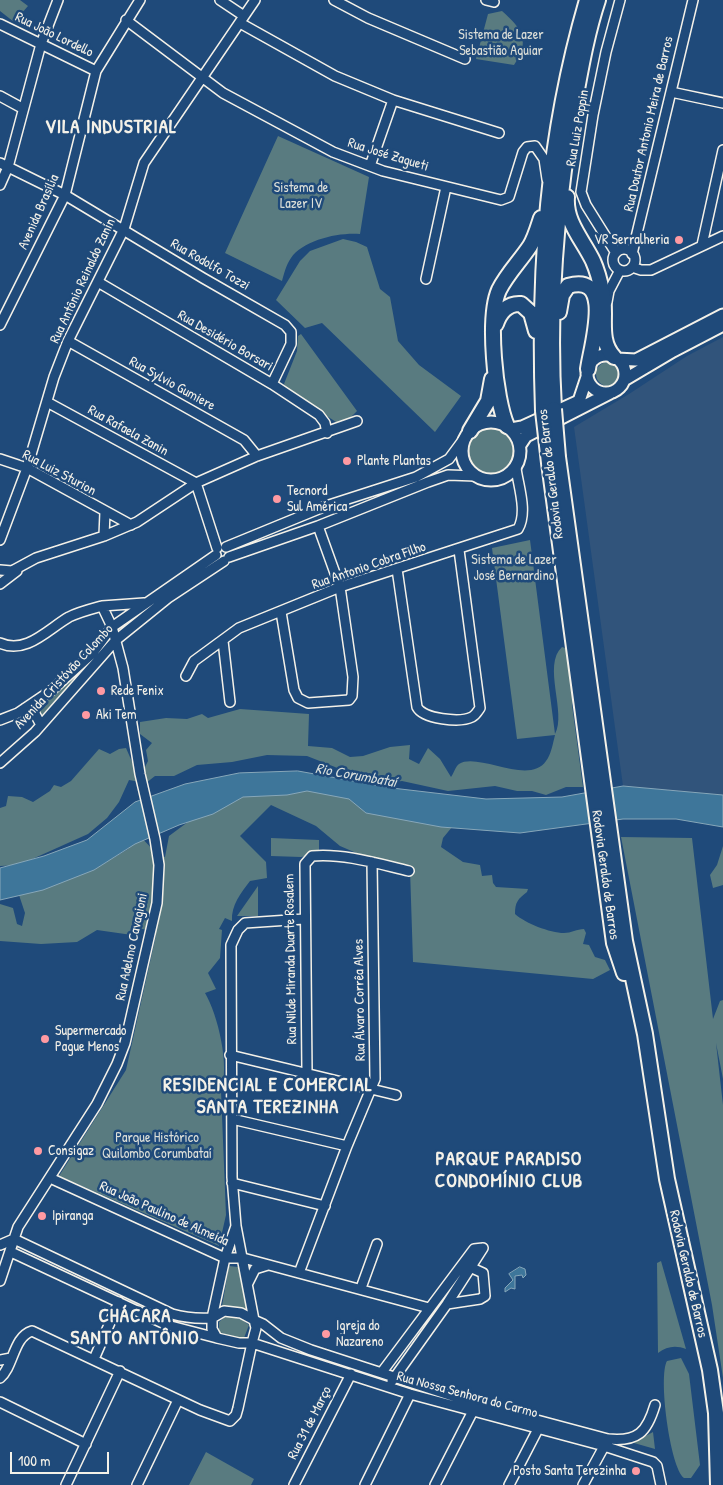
<!DOCTYPE html>
<meta charset="utf-8">
<style>
body{margin:0}
#map{position:relative;width:723px;height:1485px;overflow:hidden;background:#1f4a7a;font-family:"Patrick Hand",sans-serif}
canvas{display:block}
.scale{position:absolute;left:10px;top:1452px;width:99px;height:22px;box-sizing:border-box;border:2px solid #f4f1e8;border-top:0;padding-left:6px;font-size:15px;line-height:18px;white-space:nowrap;color:#f4f1e8;-webkit-text-stroke:4px #1f4a7a;paint-order:stroke}
</style>
<div id="map">
<canvas width="723" height="1485"></canvas>
<div class="scale">100 m</div>
</div>
<script>
const c = document.querySelector('canvas').getContext('2d');
c.lineJoin = 'round';
function paint(path, color) {
  c.fillStyle = color;
  c.fill(path, 'evenodd');
}
function trace(path, color, width, dash) {
  c.strokeStyle = color;
  c.lineWidth = width;
  c.lineCap = dash ? 'butt' : 'round';
  c.setLineDash(dash || []);
  c.stroke(path);
}
function write(font, color, halo, rows, align = 'center') {
  c.font = font + ' "Patrick Hand",sans-serif';
  c.lineWidth = 5;
  c.setLineDash([]);
  c.textBaseline = 'middle';
  c.strokeStyle = halo;
  c.fillStyle = color;
  for (const [text, x, y, turn = 0] of rows) {
    c.save();
    c.translate(x, y);
    c.rotate((+turn || 0) * Math.PI / 180);
    c.textAlign = isNaN(turn) ? turn : align;
    if (halo) c.strokeText(text, 0, 0);
    c.fillText(text, 0, 0);
    c.restore();
  }
}
const built = new Path2D(`
 M723,337V795L623,786L574,427L629,394L687,356Z`);
const green = new Path2D(`
 M0,0H20L28,6L14,22L0,11Z
 M502,11C522,29 531,40 514,65L476,59L488,14Z
 M278,136L369,177L360,234C339,232 303,240 291,258C286,265 284,274 282,281L225,253Z
 M343,239L356,242L367,247L380,289L390,297L398,341L419,365L461,396L435,432L322,323L305,328L276,300L300,261L310,251Z
 M301,334L357,411L346,422L339,424L286,389L284,384L297,351L298,336Z
 M596 374a12 12 0 1 1 24 0a12 12 0 1 1-24 0Z
 M466 451a25 25 0 1 1 50 0a25 25 0 1 1-50 0Z
 M530,540L555,734C567,713 542,665 562,647L565,648L572,665L570,685L575,694L572,705L583,787H566L546,795L532,791H517L495,786L448,791L402,781L395,782L382,776L362,782L335,767L307,756L267,755L232,762L197,765L174,776H155L146,783L129,780L119,802L107,818L88,834L19,865L0,866V808L6,806L8,796L22,797L33,802L50,791L54,785L61,787L71,781L99,749L110,754L119,749L126,748L133,764L145,767L148,761L146,750L152,743L140,734V722L166,718L187,719L202,714L208,718L240,709L309,714L308,746L332,748L350,757L363,756L390,747L410,745L409,759L419,764L428,748L440,759L451,777C454,773 455,767 459,764C478,752 529,786 546,761C551,755 553,743 555,735L517,739L492,548Z
 M81,670V673L42,715L36,705L66,683Z
 M288,784L457,821L443,838L441,847L463,862L480,865L482,876L492,875L493,883L496,887L528,889L527,892C518,899 515,902 515,914C525,923 550,933 564,933C571,933 577,929 584,929L586,933L583,944L589,945L595,957L605,960L610,970L593,979L413,962L410,869L368,858L340,846L316,826L271,805L240,836L266,862L267,878L250,881C241,893 231,905 232,921L225,918L219,929L222,930L220,958L208,973L216,989L205,993C218,1015 230,1066 221,1091L226,1215L219,1246L59,1176L126,1070L156,935L149,930L142,929L132,935L97,930L77,942L41,944L0,941V904L13,908L17,924L22,926L25,913L19,895L95,869L128,849L137,833L158,855L165,857L169,836L200,813L243,797Z
 M621,837L692,838L713,1019L720,1001L723,1000V1079L716,1043L723,1105V1378L712,1305Z
 M271,838L319,840V853L301,857L271,856Z
 M723,846V885L713,888L710,875L717,865Z
 M258,886V916H237Z
 M661,1261L686,1349C676,1345 667,1346 658,1353L657,1263Z
 M229,1266L238,1267L249,1313L234,1307L222,1306Z
 M226,1316L241,1319L249,1325L244,1338L240,1340L219,1332V1322Z
 M681,1358L689,1374L700,1465L691,1478H684C670,1467 658,1376 667,1361Z
 M653,1432L655,1449L627,1441L640,1439Z
 M206,1452L254,1479L251,1485H189Z`);
const water = new Path2D(`
 M298,771L392,788L486,799L562,797L623,786L723,795V827L676,819H623L520,833L441,827L366,813L349,799L307,791L287,795L243,797L213,814L179,825L135,844L94,870L43,890L0,900V868L44,856L87,840L135,802L185,784L239,773Z
 M520,1267L525,1269L526,1275L523,1278L522,1275L515,1276V1289L511,1288L505,1292V1288L513,1280L509,1274Z`);
const minor = new Path2D(`
 M220,0L244,16
 M334,0L368,18L465,59
 M486,0L494,2
 M126,20L223,93L333,152L383,171L501,200L509,197L523,152L527,147L535,146L544,159L547,179
 M240,23L335,76L393,100L499,133
 M0,24L96,71
 M671,92L723,103
 M0,96L22,108
 M0,163L65,195L203,278L285,325L291,332V344L272,384
 M370,166L393,100
 M0,185L8,167L41,44L58,0
 M702,245L723,150
 M613 260a11 11 0 1 1 22 0a11 11 0 1 1-22 0Z
 M616,253L586,205L581,192L593,115L606,52L620,0
 M632,254L693,0
 M632,267L641,270H651L723,236
 M426,279L446,187
 M98,282L272,384L319,415L325,423L327,433
 M607,302L609,291L620,270
 M0,325L65,195L96,71L140,0
 M68,341L244,440L257,456
 M47,402L196,483
 M0,459L27,468L131,525
 M196,483L217,548
 M104,536L105,512
 M0,540L27,468L54,377L68,341L124,229L144,163L255,0
 M226,547L326,506L416,477L449,459L466,436
 M229,557L318,526L428,482L448,475L476,476
 M397,569L417,707C423,719 460,723 472,717C476,715 477,712 480,708L459,550
 M0,570L12,571L36,558L104,536L137,522L196,483L257,456L357,421
 M0,584L17,571
 M102,606L144,603
 M281,612L294,690L298,698L308,703L349,700L352,696L353,677L340,587L318,526
 M223,641L230,702
 M0,643C26,655 48,629 69,617C79,612 91,609 102,606L112,627L123,668L140,774L155,839L159,865L157,903L125,1043L117,1064L97,1104L18,1227L0,1281
 M186,676L194,661L239,628L340,587L518,529C528,512 518,485 516,468
 M25,708L35,714L41,725
 M0,720L18,713L52,690L92,654L112,627L216,555
 M0,763L35,732L116,640L168,598L224,561
 M304,919L245,923L238,930L231,945L232,1177L236,1226L254,1320L263,1324L281,1338L311,1350L477,1404L608,1439C638,1442 647,1432 655,1405
 M230,1055L396,1095
 M307,1073L305,864L312,856C344,853 379,864 409,871
 M232,1119L347,1146
 M50,1178L225,1258H243L429,1308
 M232,1183L325,1206
 M14,1239L172,1314C186,1318 197,1319 212,1318L225,1258L236,1226
 M0,1245L14,1239
 M11,1252L167,1325L217,1338
 M299,1273L347,1146L375,1079L372,862
 M248,1283L255,1269L268,1265
 M361,1288L377,1244
 M447,1304L480,1299L485,1296L483,1273L472,1268H467
 M224,1311L241,1313L254,1320L256,1328L252,1343H239L217,1338L212,1329V1318Z
 M94,1359L119,1302
 M0,1360L11,1358
 M382,1372L474,1249L483,1248
 M0,1378C14,1366 13,1337 32,1331L200,1410L230,1421L236,1415L238,1408L252,1343L410,1394L604,1446L653,1462L657,1466L661,1485
 M392,1381L447,1304L483,1248
 M0,1402L86,1444
 M66,1485L120,1371
 M137,1485L178,1400
 M294,1485L351,1374
 M365,1485L410,1394
 M435,1485L476,1405
 M509,1485L538,1429
 M583,1485L607,1441`);
const major = new Path2D(`
 M587 374a19 19 0 1 1 38 0a19 19 0 1 1-38 0Z
 M617,359L636,360L723,315
 M624,380L673,351L723,325
 M462 451a29 29 0 1 1 58 0a29 29 0 1 1-58 0Z
 M511,429L522,427L579,401L587,377
 M520,445L526,436L610,393`);
const highway = new Path2D(`
 M567,197C565,222 583,240 593,261C597,270 600,281 602,291C608,314 597,339 614,357
 M559,312L562,295L568,286C615,272 591,346 588,369
 M496,324C500,312 508,303 521,304L531,313L536,331
 M554,409C548,309 556,210 573,111C580,74 586,36 598,0
 M543,411C538,270 547,137 587,0
 M507,426C495,399 487,317 499,290C507,274 520,261 530,246C535,238 538,227 541,218
 M470,431L488,401L492,379
 M558,457L625,941L645,1034L667,1179L710,1370L716,1413L718,1485
 M549,463L614,943L624,973`);
const highwayBridge = new Path2D(`
 M554,409L558,457
 M543,411L549,463`);
const markers = [
 [679,240,5,"#ff9aa2"],
 [347,461,5,"#ff9aa2"],
 [277,499,5,"#ff9aa2"],
 [101,691,5,"#ff9aa2"],
 [86,715,5,"#ff9aa2"],
 [45,1039,5,"#ff9aa2"],
 [38,1151,5,"#ff9aa2"],
 [42,1216,5,"#ff9aa2"],
 [326,1334,5,"#ff9aa2"],
 [636,1471,5,"#ff9aa2"]
];
const streetNames = [
 ["Rua João Lordello",54,35,26],
 ["Rua Doutor Antonio Meira de Barros",649,124,-77],
 ["Rua Luiz Poppin",578,128,-80],
 ["Rua José Zagueti",388,155,17],
 ["Avenida Brasília",39,212,-66],
 ["Rua Rodolfo Tozzi",210,265,30],
 ["Rua Antônio Reinaldo Zanin",83,281,-65],
 ["Rua Desidério Borsari",225,341,30],
 ["Rua Sylvio Gumiere",172,384,29],
 ["Rua Rafaela Zanin",128,431,29],
 ["Rua Luiz Sturion",59,473,28],
 ["Rodovia Geraldo de Barros",551,474,-97],
 ["Rua Antonio Cobra Filho",369,566,-19],
 ["Avenida Cristóvão Colombo",64,677,-47],
 ["Rodovia Geraldo de Barros",605,875,82],
 ["Rua Adelmo Cavagioni",132,947,-78],
 ["Rua Nilde Miranda Duarte Rosalem",291,959,-91],
 ["Rua Álvaro Corrêa Alves",360,1000,-91],
 ["Rua João Paulino de Almeida",164,1214,24],
 ["Rodovia Geraldo de Barros",688,1274,77],
 ["Rua Nossa Senhora do Carmo",467,1395,15],
 ["Rua 31 de Março",310,1423,-63]
];
const parkNames = [
 ["Sistema de Lazer",501,35],
 ["Sebastião Aguiar",501,51],
 ["Sistema de",301,188],
 ["Lazer IV",301,204],
 ["Sistema de Lazer",514,560],
 ["José Bernardino",514,576],
 ["Parque Histórico",157,1138],
 ["Quilombo Corumbataí",157,1154]
];
const poiNames = [
 ["VR Serralheria",669,240,"right"],
 ["Plante Plantas",357,461],
 ["Tecnord",287,491],
 ["Sul América",287,507],
 ["Rede Fenix",111,691],
 ["Aki Tem",96,715],
 ["Supermercado",55,1031],
 ["Pague Menos",55,1047],
 ["Consigaz",48,1151],
 ["Ipiranga",52,1216],
 ["Igreja do",336,1326],
 ["Nazareno",336,1342],
 ["Posto Santa Terezinha",626,1471,"right"]
];
const waterNames = [
 ["Rio Corumbataí",356,776,10]
];
const districtNames = [
 ["VILA INDUSTRIAL",111,128],
 ["RESIDENCIAL E COMERCIAL",268,1086],
 ["SANTA TEREZINHA",268,1108],
 ["PARQUE PARADISO",509,1160],
 ["CONDOMÍNIO CLUB",509,1182],
 ["CHÁCARA",135,1317],
 ["SANTO ANTÔNIO",135,1339]
];
paint(built, '#31547b');
paint(green, '#597b80');
paint(water, '#3e769a');
trace(water, '#87a7b9', 1);
trace(minor, '#f4f1e8', 12);
trace(major, '#f4f1e8', 15);
trace(highway, '#f4f1e8', 18);
trace(minor, '#1f4a7a', 9);
trace(major, '#1f4a7a', 11);
trace(highway, '#1f4a7a', 14);
trace(highwayBridge, '#f4f1e8', 18, []);
trace(highwayBridge, '#1f4a7a', 14);
for (const [x, y, r, color] of markers) {
  const dot = new Path2D();
  dot.arc(x, y, r, 0, 2 * Math.PI);
  c.fillStyle = color;
  c.fill(dot);
  trace(dot, '#1f4a7a', 2);
}
write('14px', '#f4f1e8', '#1f4a7a', streetNames);
write('14px', '#dddfd8', '#1f4a7a', parkNames);
write('14px', '#f4f1e8', '#1f4a7a', poiNames, 'left');
write('italic 15px', '#d9dfdc', '#1f4a7a', waterNames);
c.letterSpacing = '1px';
write('bold 19px', '#f4f1e8', '#1f4a7a', districtNames);
c.letterSpacing = '0px';
</script>
